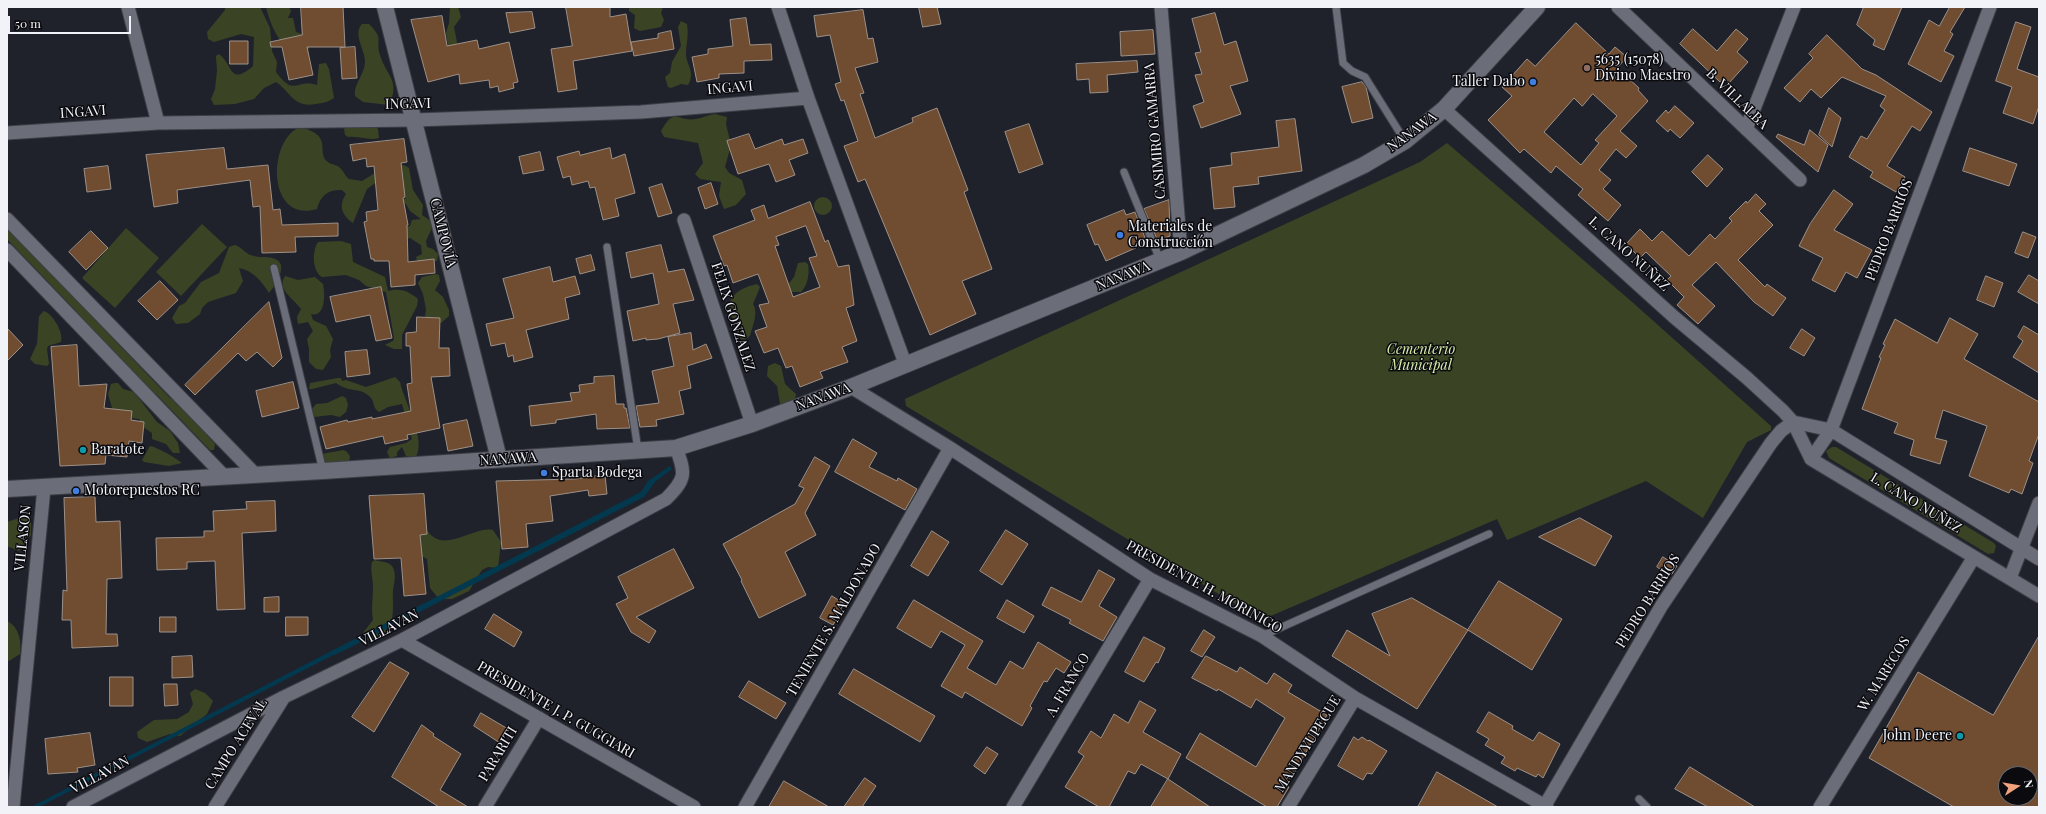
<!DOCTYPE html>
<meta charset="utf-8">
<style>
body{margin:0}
#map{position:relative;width:2046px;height:814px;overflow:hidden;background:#20222b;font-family:"Playfair Display",serif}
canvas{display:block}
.frame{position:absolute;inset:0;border:8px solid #f1f3f9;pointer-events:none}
.north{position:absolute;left:1998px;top:766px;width:40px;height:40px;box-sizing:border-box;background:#0b0b0f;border:1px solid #67686d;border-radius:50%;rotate:78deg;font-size:11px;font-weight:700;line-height:16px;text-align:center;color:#f1f3f9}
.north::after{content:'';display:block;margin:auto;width:14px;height:18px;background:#f1a17d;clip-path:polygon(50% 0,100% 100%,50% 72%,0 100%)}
.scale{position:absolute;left:8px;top:16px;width:123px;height:18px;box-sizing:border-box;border:2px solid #f1f3f9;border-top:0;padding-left:5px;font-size:12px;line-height:14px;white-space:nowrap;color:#f1f3f9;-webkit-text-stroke:3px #0b0b0f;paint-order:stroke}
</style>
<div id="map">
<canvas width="2046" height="814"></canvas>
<div class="frame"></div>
<div class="north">N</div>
<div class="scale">50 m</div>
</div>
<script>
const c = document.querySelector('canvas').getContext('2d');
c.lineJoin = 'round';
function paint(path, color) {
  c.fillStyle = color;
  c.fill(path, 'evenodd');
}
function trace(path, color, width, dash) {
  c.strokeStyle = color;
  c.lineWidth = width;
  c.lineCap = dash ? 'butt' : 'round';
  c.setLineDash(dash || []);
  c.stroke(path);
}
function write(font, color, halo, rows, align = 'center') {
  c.font = font + ' "Playfair Display",serif';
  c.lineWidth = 3;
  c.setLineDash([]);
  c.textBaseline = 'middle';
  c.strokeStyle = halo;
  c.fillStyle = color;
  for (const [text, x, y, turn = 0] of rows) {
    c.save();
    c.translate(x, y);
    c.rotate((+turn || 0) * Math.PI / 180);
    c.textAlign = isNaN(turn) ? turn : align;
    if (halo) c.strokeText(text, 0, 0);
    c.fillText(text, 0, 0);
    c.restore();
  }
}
const green = new Path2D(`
 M225,7H260L270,28L272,51L277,62L276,72C295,98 295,78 317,85L319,64L326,63L329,69L334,98C328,102 323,103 316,104C293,108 291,92 276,82L264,88L254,99L235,104L214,105L211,99L215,89L217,71L216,56L219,54C233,64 229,87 253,66L254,37L241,34L214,42L208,39L207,32L225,10Z
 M266,7H289L291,11L288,18H293L296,32L309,36L311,42L309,49L303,53C299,52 293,51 290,49C277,42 269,20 266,7Z
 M450,7H458L461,17L454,27L457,42L455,51L449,53L446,33L449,23Z
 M629,7H663L661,13L664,20L661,27L640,31L634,28L635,15L629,11Z
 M681,21L687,24C689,37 686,43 686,54C686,65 696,72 688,85L681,84L671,88L668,87L665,77L670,73L672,62L681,46L678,27Z
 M362,24H369C385,40 375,39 380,55C386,76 401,80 389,105L363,102L355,96C353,85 364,75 365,63C366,50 352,35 362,24Z
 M715,114L727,117L726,124L731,145L725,167L729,173L742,180L746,194L736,205L724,209L719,196L721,182L700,179L695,174L703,163L698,143L664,137L661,131C675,106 676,122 696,119C702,118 708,115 715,114Z
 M373,124L378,129L379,138C370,141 358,136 348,137L345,135L344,129L346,126Z
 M300,127C335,136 315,152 328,162C331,165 336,164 339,167C343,170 345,176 349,179L362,181C374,174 395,157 409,168L413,190L423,205L422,215L431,221L432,228L426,241L427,247L433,249L438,254L437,261L418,263L416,257L422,254L421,245L410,238L398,240L406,227L410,226L412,220L421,219L410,211L406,204L396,200L405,199L406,196L378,181L367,189L353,223C342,215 338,206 346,194L342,190C328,189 320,196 317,209C267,224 267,140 300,127Z
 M1447,143L1631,301L1771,426V430L1747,442L1703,518L1646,481L1507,540L1497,519L1266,618L1257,617L906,406L905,399L1420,162Z
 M814 206a9 9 0 1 1 18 0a9 9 0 1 1-18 0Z
 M202,224L227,247L181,296L156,272Z
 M7,228L169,397L177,402L215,444L214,450H210L157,395L140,384L73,314L76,311L7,239Z
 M126,228L159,258L115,308L82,278Z
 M341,241L351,244L353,262L385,277L388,291C401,288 408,291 418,299L417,306L402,335V349H394L385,345L393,341L394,338L386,292L366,286L359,280L346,275L322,277C312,271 312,251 318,242Z
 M235,245C243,248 246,255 254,256C260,258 266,256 272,258C291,262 276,285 269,293C262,282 253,270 239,268L243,281L236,293L208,302L202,308L200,314L188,323L176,324L172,318L179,306L185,303L201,282L219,273L229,247Z
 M805,262L808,264C810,275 807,286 801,292H790L787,286L794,277L798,263Z
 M436,274L439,275L440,281L435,290L443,297L449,310V316L441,323L429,321L425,316L426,309L423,294L418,283L422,277Z
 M285,276L298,280L315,277L323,284C325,293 326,318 311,314L313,320L326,326L333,339L330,350L331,357L323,370L316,369L309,362V349L307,339L313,331L308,322L298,324L297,317L301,309C294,299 276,289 285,276Z
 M757,284L760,287L753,304C759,313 752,327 750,336L744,340L737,338V321L729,315C725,296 742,287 757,284Z
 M44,311C53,314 64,333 61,342L48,346L47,349L49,364L47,366L35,364L30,359L37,344L39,316Z
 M775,363L781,366L785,384L796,394L795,401L787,406L780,404L777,386L767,376L768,366Z
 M395,377L400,382C403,399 428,442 415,458L406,456L402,447L397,452V456L390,458L387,452L390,447L406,443L412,439L402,404L388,407L379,412C372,408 375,400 369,396C359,387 350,393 336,383L312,389H309L310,383L338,378H341L342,381L346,380L366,387Z
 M115,383H118L123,389L134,392L157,422L170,431L178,443L180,453H173L166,444L152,439V433L143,427L139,419L125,417L113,411L108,394L111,384Z
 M342,396L346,398L348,405L346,412L340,417L331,415L314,417L311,416L312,409L316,404L327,403Z
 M150,446C157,447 176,458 182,463L169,466L144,462L142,460Z
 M1832,447H1836L1994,543L1996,546L1994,553L1988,554L1829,458L1826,451Z
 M343,450L346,451L350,456L349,463L328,466L323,461V454C326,453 338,451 343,450Z
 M25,516L31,521V535L19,551L7,546V522Z
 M426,529C428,531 429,534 432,536C449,550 475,526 493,530L501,542L498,568L488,567L482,570L469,591L452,599H439L430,588L427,559L418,554L403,539Z
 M375,560C380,562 388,561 392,566C397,573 394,583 393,590C392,606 397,626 381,635C375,637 373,640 367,640L363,633L373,620C371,609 373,599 373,587C373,578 370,571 372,562Z
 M7,621C19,626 22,643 20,654L9,661L7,660Z
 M195,689L205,693L213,701L207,714L180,736L170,734L147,742L138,738L137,732L154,720L177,719L189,712L193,704L190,693Z`);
const water = new Path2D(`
 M670,466L672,469L655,482L644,497L345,650V644L641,492L648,481Z
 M337,648L339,652L39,807H31Z`);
const stream = new Path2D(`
 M333,653L351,644`);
const building = new Path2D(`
 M301,7H343L345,47H307L313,75L289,80L282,47H271L270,42L302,35Z
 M566,7H610V17L626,14L632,51L573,61L577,89L558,92L551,49L572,46Z
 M919,7H937L941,24L923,27Z
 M1864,7H1902L1884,50L1873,45L1875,40L1857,25Z
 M1950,7H1965L1950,32L1953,34L1944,51L1954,56L1941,82L1908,64L1929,20L1939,26Z
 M863,10L868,39L873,38L878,62L855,68L864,93L860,94L875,138L913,122L912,118L937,108L968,190L964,192L992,269L962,281L976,314L930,335L865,179L858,182L844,146L858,141L844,100L841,101L835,84L841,82L830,35L817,37L814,16Z
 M532,12L535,28L510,33L506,13Z
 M1215,13L1224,45L1236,41L1248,81L1230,86L1241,114L1201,128L1193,106L1204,102L1195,75L1202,74L1195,53L1201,52L1192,19Z
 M442,16L447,46L477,40L479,49L509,42L518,82L513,83L514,88L499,92L498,86L490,88L489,80L460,84L459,74L428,82L411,20Z
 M746,18L750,45L771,44L772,60L744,61V73L719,74V78L697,82L692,57L708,54V49L733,46L730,20Z
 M2016,22L2031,27L2017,69L2039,77V106L2033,124L2003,113L2012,87L1996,81Z
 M1576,23L1609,54L1615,47L1627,57L1617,68L1639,88L1638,90L1648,101L1620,131L1637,146L1626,158L1616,149L1599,170L1611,180L1603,189L1621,205L1608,221L1578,195L1583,189L1556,166L1551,173L1524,149L1520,153L1488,120L1512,96L1502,87L1527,59L1535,66ZM1593,94L1617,116L1595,140L1599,143L1581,165L1544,132L1574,98L1582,106Z
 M1693,29L1717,51L1736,29L1748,39L1737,52L1748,62L1729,83L1724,78L1720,82L1680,44Z
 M1153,30L1155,54L1121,56L1120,32Z
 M671,31L674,49L634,56L631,42L658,38V34Z
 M1827,35L1862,69L1876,75L1932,112L1920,131L1912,126L1887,166L1905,177L1896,192L1870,177L1873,172L1849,157L1861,136L1867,139L1885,110L1880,106L1886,96L1842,77L1821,98L1811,89L1800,102L1784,88L1813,58L1809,54Z
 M230,41H248V64H230Z
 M355,47L357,78L342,79L340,48Z
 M1137,61L1138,72L1107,75L1108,92L1090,93L1089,79L1077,80L1076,64Z
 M1362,82L1366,87L1373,118L1352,123L1342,87Z
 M1675,106L1694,123L1680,138L1670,129L1668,132L1656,121L1666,110L1668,113Z
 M1829,108L1841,118L1832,147L1819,135Z
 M1295,119L1302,171L1258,177L1259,184L1233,187L1235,207L1214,209L1210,168L1232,165L1231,153L1279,147L1276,121Z
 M1029,124L1043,164L1019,173L1005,132Z
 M1810,130L1828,145L1818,172L1776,137L1778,134L1804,145Z
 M749,134L755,149L782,139L784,145L803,139L808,153L789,160L795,175L776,182L769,164L738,174L727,141Z
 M404,139L407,162L401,163L405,197L403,198L408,225H407L408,262L434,259L435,273L415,275V285L391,287L389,261H374V259H371L364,222L367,221L366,212L378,210L374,166L367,167L366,158L353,161L350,145Z
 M224,148L227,169L268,165L273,210L280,209L282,225L338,223V236L295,237L296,252L262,253L260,206L253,207L250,180L177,190L178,203L154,207L146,155Z
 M610,148L612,159L625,154L635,193L615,199L619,216L603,220L595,187L590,188L588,181L572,185L570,176L563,178L557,157L579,151L580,155Z
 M1970,148L2017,164L2009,186L1963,171Z
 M540,152L544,170L523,174L519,157Z
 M1708,155L1723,169L1707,187L1692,172Z
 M108,166L111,189L87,192L84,169Z
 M711,183L718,204L705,209L698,188Z
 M662,184L672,213L658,217L649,188Z
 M1834,190L1853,204L1834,230L1872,250L1857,278L1846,272L1835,292L1812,280L1823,258L1799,246L1810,224Z
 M1756,194L1766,204L1759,211L1773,225L1738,260L1765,287L1767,284L1786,298L1773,316L1754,302L1716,262L1692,285L1715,306L1698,324L1677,305L1684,297L1667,280L1671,276L1646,252L1640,258L1626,244L1640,229L1652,241L1662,231L1689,256L1710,234L1715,239L1732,221L1729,218L1746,201L1747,203Z
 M1169,200L1170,236L1159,240L1157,239L1144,209Z
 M810,202L825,242L828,240L838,267L849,265L854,305L846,308L857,341L842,347L848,362L820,372L823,378L800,387L792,366L786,368L778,348L764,353L755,331L767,327L759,305L769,303L758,274L733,283L727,265L724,266L713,236L755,220L751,210L764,205L768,218ZM806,226L817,256L809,258L820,287L793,297L775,246L779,245L776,237Z
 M1124,210L1126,215L1135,212L1147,243L1106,261L1098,244L1095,245L1087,225Z
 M91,231L108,248L86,270L69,252Z
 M2023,232L2036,237L2028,258L2015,253Z
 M661,245L668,272L684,269L694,300L673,304L680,333L658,339L646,340V338L633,341L627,311L659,304L653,273L631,278L626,253Z
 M591,255L595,270L580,274L576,259Z
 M550,267L553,282L575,276L580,294L565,298L569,319L526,330L533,357L514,362L513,355L508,357L505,343L491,346L486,324L514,318L503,279Z
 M2029,275L2039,281V304L2018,292Z
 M1986,276L2003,283L1994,307L1977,300Z
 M160,281L178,300L157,320L138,301Z
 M381,287L392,338L376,341L370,315L336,322L330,297Z
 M269,302L282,358L273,367L257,352L246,361L238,353L195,395L185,385Z
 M417,317L440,318L439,348H449L450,376L431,377L440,428L407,435L408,439L385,444L383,436L326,449L320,427L347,420L348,422L372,417V419L411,411L407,384L412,383L410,346H406V333L416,332Z
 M1950,318L1978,334L1964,359L2039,402V434L2029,461L2033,463L2022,494L2011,489L2009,493L1969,476L1987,426L1943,410L1935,438L1947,441L1940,464L1910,455L1914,440L1894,433L1898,423L1862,409L1881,358L1879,357L1885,345L1883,344L1895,319L1937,343Z
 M2024,326L2039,335V373L2013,357L2023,341L2018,337Z
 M7,328L23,345L7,361Z
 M1802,329L1815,338L1804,356L1790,348Z
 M691,333L693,350L706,344L712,358L687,366L691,388L679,391L684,414L656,420L657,426L640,427L636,406L659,403L652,371L674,366L668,337Z
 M77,345L79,386L107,384L104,408L132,411L131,420L144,422L142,443L129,441L127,457L106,455L105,464L60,466L51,347Z
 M367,350L370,374L347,377L345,352Z
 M614,376L616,404H624V408H626L630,428L597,429L596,414L556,420V423L531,426L529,406L572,401L570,393L580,392L579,385L594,383V377Z
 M293,382L299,408L262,417L256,391Z
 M467,420L473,446L448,451L443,425Z
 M853,439L877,453L869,467L897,481L898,478L917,489L905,510L835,472Z
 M815,457L830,466L805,513L816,535L785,552L806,595L759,618L741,581L742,580L723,544L795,504L804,488L799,486Z
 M605,475L607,494L589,496L588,490L550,496L553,521L526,524L528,547L502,549L496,481L575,479Z
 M424,494L427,534L420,535L426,594L404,596L401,558L374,559L369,496Z
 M95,497L96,522L120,521L122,578L107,579L106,634H117L118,646L72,648L71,620H62L63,590L67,591L64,498Z
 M275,501L276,531L242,533L245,609L217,610L215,561L187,562V569L157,570L156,538L204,537V531H214L213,511L247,509L246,502Z
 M1580,518L1612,536L1595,566L1539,537Z
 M1006,530L1028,544L1002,585L980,571Z
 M932,531L949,542L928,576L911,566Z
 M674,549L694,588L636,617L656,631L649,643L631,632L616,604L628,598L618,577Z
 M1663,557L1677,566L1672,574H1667L1657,567Z
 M1099,570L1115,579L1099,606L1117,617L1103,641L1069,623L1071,620L1042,605L1051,587L1081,602Z
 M1499,581L1562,619L1532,670L1468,630Z
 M832,596L845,604L833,625L820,618Z
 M279,597V612H264V598Z
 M1412,598L1468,630L1417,709L1332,656L1347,630L1390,656L1372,614Z
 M914,600L983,641L967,668L996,685L1010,661L1023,669L1038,642L1071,662L1064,673L1056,668L1047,682L1044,681L1030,706L1032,708L1022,726L965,692L962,698L941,686L965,645L941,631L931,648L897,628Z
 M1007,600L1034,616L1024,633L997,618Z
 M494,614L522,632L514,647L485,629Z
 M160,617H176V632H160Z
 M286,617H308V635L286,636Z
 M1204,630L1215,637L1202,657L1191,651Z
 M2039,636V807H1954L1869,758L1918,672L1993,715ZM2006,774H2030V798H2006Z
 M1144,637L1165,648L1158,663L1156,662L1144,682L1125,672Z
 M192,656L193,677L172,678V657Z
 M1206,656L1237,672L1240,667L1267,684L1274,673L1292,685L1288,692L1327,715L1287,786L1289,787L1277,807H1267L1186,758L1200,733L1256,767L1285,718L1256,699L1251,708L1218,689L1217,691L1192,678Z
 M390,662L409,673L374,732L352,717Z
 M854,669L935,716L920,742L839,694Z
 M110,677H133V706H110Z
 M749,681L786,703L776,719L739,697Z
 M164,684H177L178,705L165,706Z
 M1140,701L1156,710L1143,732L1181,754L1168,779L1141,764L1135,774L1128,771L1109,807H1099L1065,787L1084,756L1078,752L1091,731L1101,738L1114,714L1128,723Z
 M1489,712L1513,726L1512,729L1533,741L1539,732L1560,744L1543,778L1538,774L1536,777L1517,768L1515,771L1501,763L1505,757L1485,745L1489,739L1477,732Z
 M481,713L508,729L500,743L474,726Z
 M422,725L434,734L433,736L461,754L440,790L468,807H439L392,777Z
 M90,733L95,765L77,768L78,772L48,774L45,739Z
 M1354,737L1358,740L1362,737L1368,741L1369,740L1387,751L1372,774L1367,773L1363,780L1338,766Z
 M987,747L998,754L985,774L974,766Z
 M1690,767L1755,807H1708L1675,789Z
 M1437,772L1498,807H1418Z
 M865,778L876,786L862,807H844Z
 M1168,779L1210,807H1151Z
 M784,781L829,807H769Z`);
const service = new Path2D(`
 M1336,7L1343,63L1352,71L1365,77L1405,141
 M1124,172L1160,260
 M607,247L638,450
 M274,268L323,471
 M1262,636L1489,534
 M1639,799L1647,807`);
const minor = new Path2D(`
 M128,7L158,123
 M778,7L808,98L906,366
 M1161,7L1181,252
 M1618,7L1800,180
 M1444,109L1674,317L1747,378L1783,411L1793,422L1811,459L2039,596
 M1746,129L1794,7
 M7,133L158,123L415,120L641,112L808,98
 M7,219L256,475
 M684,220L752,424
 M7,250L224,476
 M851,387L950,448L1150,579L1262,636L1355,698L1547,807
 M1793,422L1831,430L2039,559
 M1811,459L1831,430L1990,7
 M2010,578L2039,503
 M402,640L694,807
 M13,807L44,488
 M73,807L284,697L402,640L666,499C686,479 686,474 676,448
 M215,807L284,697
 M485,807L539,718
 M745,807L950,448
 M1013,807L1150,579
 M1288,807L1355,698
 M1544,807L1662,605L1771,443L1781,431L1793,422
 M1820,807L1974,557`);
const tertiary = new Path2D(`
 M385,7L499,459
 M7,489L323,471L676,448L752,424L851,387L1181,252L1364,165L1405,141L1444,109L1537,7`);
const markers = [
 [1587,68,4,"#8d6e63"],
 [1533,82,4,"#3f7fe0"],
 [1120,235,4,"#3f7fe0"],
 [83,450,4,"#0f9aa8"],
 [544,473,4,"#3f7fe0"],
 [76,491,4,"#3f7fe0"],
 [1960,736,4,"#0f9aa8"]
];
const poiNames = [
 ["5635 (15078)",1595,60],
 ["Divino Maestro",1595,76],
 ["Taller Dabo",1525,82,"right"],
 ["Materiales de",1128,227],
 ["Construcción",1128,243],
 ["Baratote",91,450],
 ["Sparta Bodega",552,473],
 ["Motorepuestos RC",84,491],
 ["John Deere",1952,736,"right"]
];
const streetNames = [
 ["INGAVI",730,88,-5],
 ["B. VILLALBA",1737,99,44],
 ["INGAVI",408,104,-1],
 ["INGAVI",83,112,-4],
 ["CASIMIRO GAMARRA",1155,131,-95],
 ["NANAWA",1412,132,-36],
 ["PEDRO BARRIOS",1889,230,-69],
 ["CAMPOVÍA",443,233,76],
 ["L. CANO NUÑEZ",1629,254,42],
 ["NANAWA",1123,276,-22],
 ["FELIX GONZALEZ",733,317,72],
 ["NANAWA",823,397,-20],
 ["NANAWA",508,459,-4],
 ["L. CANO NUÑEZ",1916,503,31],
 ["VILLASON",23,538,-84],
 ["PRESIDENTE H. MORINIGO",1204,587,29],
 ["PEDRO BARRIOS",1648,601,-58],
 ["TENIENTE S. MALDONADO",834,620,-60],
 ["VILLAVAN",389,628,-27],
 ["W. MARECOS",1884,674,-58],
 ["A. FRANCO",1068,685,-59],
 ["PRESIDENTE J. P. GUGGIARI",556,710,30],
 ["CAMPO ACEVAL",236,744,-58],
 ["MANDYYUPECUE",1308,744,-58],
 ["PARARITI",498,754,-59],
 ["VILLAVAN",100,775,-28]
];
const parkNames = [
 ["Cementerio",1421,350],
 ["Municipal",1421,366]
];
paint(green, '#3a4424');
paint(water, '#03394e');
trace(stream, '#03394e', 5);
paint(building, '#704c30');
trace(building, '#9c9189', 1);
trace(service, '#3d3e46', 9);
trace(minor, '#3d3e46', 15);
trace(tertiary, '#3d3e46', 18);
trace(service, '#6b6d78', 7);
trace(minor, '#6b6d78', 13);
trace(tertiary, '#6b6d78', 16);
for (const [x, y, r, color] of markers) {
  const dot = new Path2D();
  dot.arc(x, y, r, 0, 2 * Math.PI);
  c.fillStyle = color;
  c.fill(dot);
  trace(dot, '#0b0b0f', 1.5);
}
write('14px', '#f1f3f9', '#0b0b0f', poiNames, 'left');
write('14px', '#f1f3f9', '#0b0b0f', streetNames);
write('italic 14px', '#d7efaa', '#0b0b0f', parkNames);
</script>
